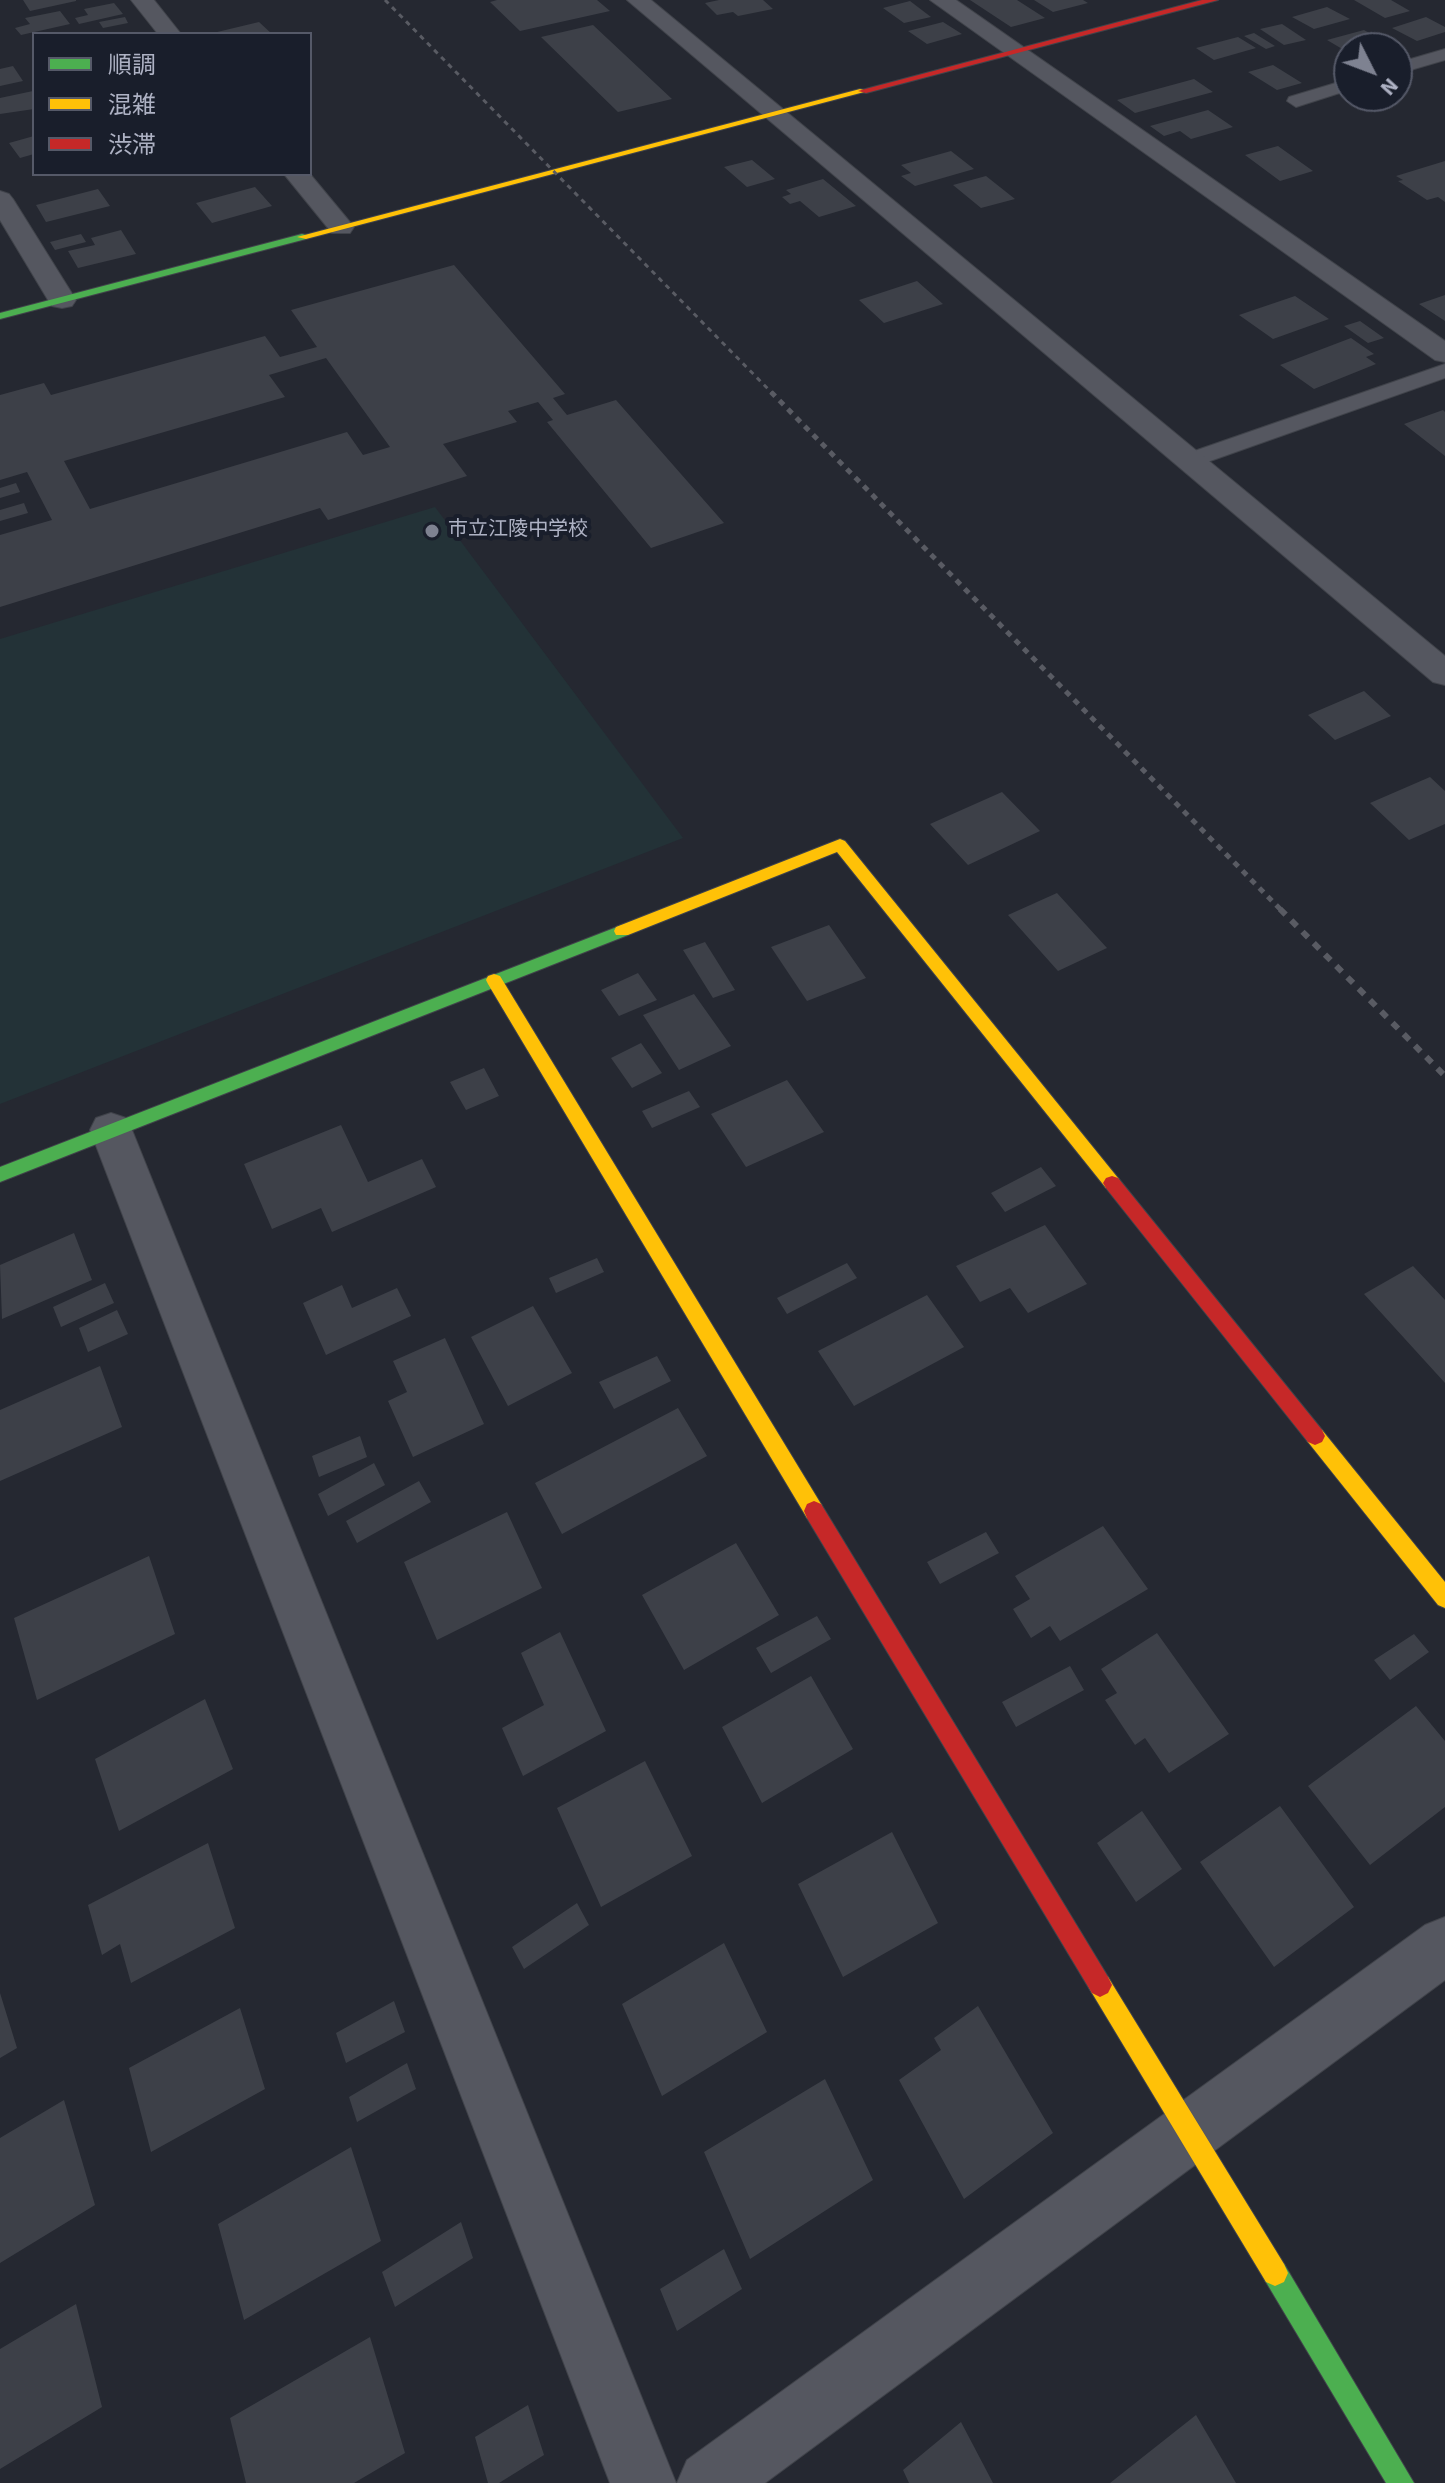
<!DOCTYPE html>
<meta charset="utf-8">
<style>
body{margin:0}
#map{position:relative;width:1445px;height:2483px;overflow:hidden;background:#252831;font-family:"Source Sans 3","Noto Sans JP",sans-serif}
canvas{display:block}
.legend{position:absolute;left:32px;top:32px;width:280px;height:144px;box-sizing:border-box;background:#191e2b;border:2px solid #555968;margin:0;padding:10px 14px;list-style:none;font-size:24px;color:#aeb2c4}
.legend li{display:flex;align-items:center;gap:16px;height:40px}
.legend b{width:40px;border:2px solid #555968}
.north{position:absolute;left:1333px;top:32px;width:80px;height:80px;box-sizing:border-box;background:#191e2b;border:2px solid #555968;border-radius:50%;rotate:132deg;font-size:22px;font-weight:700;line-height:32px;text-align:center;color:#aeb2c4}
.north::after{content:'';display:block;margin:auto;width:28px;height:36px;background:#7e8291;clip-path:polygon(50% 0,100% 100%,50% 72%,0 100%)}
</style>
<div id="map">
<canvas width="1445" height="2483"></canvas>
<ul class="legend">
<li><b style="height:10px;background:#4caf50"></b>順調</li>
<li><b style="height:10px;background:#ffc107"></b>混雑</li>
<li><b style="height:10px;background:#c62828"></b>渋滞</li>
</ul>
<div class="north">N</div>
</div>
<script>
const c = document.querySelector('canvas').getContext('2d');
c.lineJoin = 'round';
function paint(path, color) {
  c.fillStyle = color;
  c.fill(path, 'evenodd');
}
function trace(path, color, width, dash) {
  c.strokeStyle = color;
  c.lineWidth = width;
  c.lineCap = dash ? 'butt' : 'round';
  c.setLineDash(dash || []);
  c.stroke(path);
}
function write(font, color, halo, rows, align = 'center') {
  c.font = font + ' "Source Sans 3","Noto Sans JP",sans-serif';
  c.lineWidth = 8;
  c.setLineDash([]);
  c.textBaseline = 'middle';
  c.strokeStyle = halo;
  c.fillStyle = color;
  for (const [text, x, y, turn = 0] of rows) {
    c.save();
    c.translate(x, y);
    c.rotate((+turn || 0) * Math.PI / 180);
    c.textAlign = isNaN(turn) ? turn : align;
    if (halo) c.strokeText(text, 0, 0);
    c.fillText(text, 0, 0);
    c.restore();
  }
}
const green = new Path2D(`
 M435,507L683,838L0,1104V639Z`);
const building = new Path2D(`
 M23,0H76V1L30,11Z
 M497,0H597L610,11L520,31L490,2Z
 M719,0H763L773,9L738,16L733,12L717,15L705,3Z
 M970,0H1017L1045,18L1011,27Z
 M1034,0H1083L1088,3L1053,12Z
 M1354,0H1391L1410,11L1385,18Z
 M910,1L931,17L904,23L883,8Z
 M114,3L123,14L79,24L75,18L88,15L84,9Z
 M1327,7L1350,19L1314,29L1292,17Z
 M60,11L70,24L21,35L15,28L30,24L25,18Z
 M125,17L128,23L103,28L99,22Z
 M1426,17L1445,27V32L1417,41L1392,28Z
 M259,22L272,34H213V33Z
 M943,22L962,34L927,44L908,31Z
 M1282,24L1306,40L1284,45L1260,29Z
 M593,25L672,99L618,112L541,37Z
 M1364,30L1394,47L1349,48V53L1327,40Z
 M1254,33L1275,46L1266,49L1244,36Z
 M1238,37L1256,48L1214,60L1196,48Z
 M1273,65L1302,83L1277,90L1248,72Z
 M13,66L23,81L0,86V69Z
 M1194,79L1213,92L1135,113L1117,100Z
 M33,91L34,109L0,114V98Z
 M1208,110L1233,127L1191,139L1180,131L1164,136L1150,126Z
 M34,136V154L20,158L9,143Z
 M1278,146L1313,171L1280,181L1245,155Z
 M951,151L974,169L915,186L901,176L911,173L901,165Z
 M752,160L775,179L747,187L724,167Z
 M1445,161V202L1438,197L1427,200L1398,181L1403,180L1396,176Z
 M986,176L1015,199L981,208L953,185Z
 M823,179L856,206L819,217L800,201L790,204L782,197L791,194L786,190Z
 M255,187L272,206L212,223L196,203Z
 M98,189L110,206L46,222L36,205Z
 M121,230L136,254L78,268L68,251L95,245L91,238Z
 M81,234L86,242L55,250L50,242Z
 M454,265L565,394L553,398L567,415L616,400L724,523L651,548L547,422L553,420L538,402L508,411L517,422L443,444L467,476L328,520L320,508L0,607V535L52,520L27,472L0,480V395L44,383L51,395L265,336L280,357L317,347L291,310ZM326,358L390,447L363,455L347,432L90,509L64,461L285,397L269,375Z
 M917,281L943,304L884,323L859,300Z
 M1445,295V321L1419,304Z
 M1295,296L1329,319L1273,339L1239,315Z
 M1360,321L1384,338L1368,343L1344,326Z
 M1351,338L1374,354L1366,357L1376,364L1314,389L1280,365Z
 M1443,410L1445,412V456L1404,424Z
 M16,483L20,492L0,498V488Z
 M24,503L28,513L0,521V510Z
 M1364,691L1391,716L1335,740L1308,715Z
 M1430,777L1445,791V824L1409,840L1370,803Z
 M1002,792L1040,831L968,865L930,824Z
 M1057,893L1107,948L1058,971L1008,915Z
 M829,925L866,978L807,1001L771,947Z
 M705,942L735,990L713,998L683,950Z
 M638,973L657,1000L619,1016L601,990Z
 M694,994L731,1046L679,1070L643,1015Z
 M641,1043L662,1073L632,1088L611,1058Z
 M484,1068L499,1096L466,1110L450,1082Z
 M787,1080L824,1132L746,1167L711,1114Z
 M689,1091L700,1107L652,1128L642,1111Z
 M341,1125L368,1182L422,1159L436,1187L332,1232L321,1208L272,1229L244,1164Z
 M1041,1167L1056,1186L1005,1212L991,1193Z
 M1045,1225L1087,1284L1028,1313L1010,1288L980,1302L956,1266Z
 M74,1233L92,1280L2,1319L0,1265Z
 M597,1258L604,1272L556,1293L549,1278Z
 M847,1263L857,1278L787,1314L777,1298Z
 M1413,1266L1445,1300V1383L1364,1294Z
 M105,1283L114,1303L61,1327L53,1307Z
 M342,1285L352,1308L397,1288L411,1316L326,1355L303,1303Z
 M927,1295L964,1347L854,1406L818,1351Z
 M533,1306L572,1373L508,1406L471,1337Z
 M117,1310L128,1334L88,1352L79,1328Z
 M445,1338L484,1424L413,1457L388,1401L407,1392L393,1361Z
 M657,1356L671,1381L614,1409L599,1382Z
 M100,1366L122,1427L0,1481V1410Z
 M678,1408L707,1456L562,1534L535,1483Z
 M360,1436L367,1457L319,1477L312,1456Z
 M374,1463L385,1485L328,1516L318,1494Z
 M419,1481L431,1502L357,1543L346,1521Z
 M507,1512L542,1588L437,1640L404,1562Z
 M1103,1526L1148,1589L1060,1641L1050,1626L1031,1638L1013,1609L1030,1599L1015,1576Z
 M986,1532L999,1553L940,1584L927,1562Z
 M736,1543L779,1615L684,1670L642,1595Z
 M149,1556L175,1634L37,1700L14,1618Z
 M817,1616L831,1639L771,1673L756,1648Z
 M560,1632L606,1731L523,1776L502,1728L544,1705L521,1653Z
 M1157,1633L1229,1734L1169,1773L1145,1738L1135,1745L1105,1700L1117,1693L1101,1669Z
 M1414,1634L1429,1652L1390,1680L1374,1660Z
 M1070,1666L1084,1690L1016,1727L1002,1702Z
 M811,1676L853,1749L762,1803L722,1727Z
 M205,1699L233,1769L119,1831L95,1759Z
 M1416,1706L1445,1741V1807L1370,1865L1308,1786Z
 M645,1761L692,1856L601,1907L557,1808Z
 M1280,1806L1354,1907L1274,1967L1200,1862Z
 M1142,1811L1182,1869L1136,1902L1097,1843Z
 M892,1832L938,1923L843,1977L798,1884Z
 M208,1843L235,1928L131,1983L120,1944L102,1955L88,1905Z
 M577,1903L589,1925L524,1969L512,1947Z
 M724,1943L767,2032L662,2096L622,2004Z
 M0,1993L17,2048L0,2058Z
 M394,2001L405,2032L346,2063L336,2033Z
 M978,2006L1053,2133L964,2199L899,2080L941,2050L934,2038Z
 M240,2008L265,2089L151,2152L129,2068Z
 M407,2063L416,2089L357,2122L349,2097Z
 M825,2079L873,2180L750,2259L704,2152Z
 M64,2100L95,2205L0,2263V2138Z
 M351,2147L381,2241L244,2320L218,2224Z
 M461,2222L473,2258L395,2307L382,2272Z
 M724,2249L742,2289L677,2331L660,2289Z
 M76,2304L102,2407L0,2469V2349Z
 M370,2337L405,2453L354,2483H246L230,2418Z
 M528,2405L544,2455L499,2483H488L475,2437Z
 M1196,2415L1236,2483H1110Z
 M961,2422L993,2483H909L903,2470Z`);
const lane = new Path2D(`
 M1445,49V60L1397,74V63Z
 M1349,79V90L1296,107L1287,101L1289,97Z
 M1445,364V378L1196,466H1180L1176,461L1180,456Z`);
const street = new Path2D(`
 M131,0H154L181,34H158Z
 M627,0H651L1445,656V685L1433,682Z
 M930,0H956L1445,341V362L1435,360Z
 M284,174H310L354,227L350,233H332Z
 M0,191L9,194L13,199L76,300L72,306L62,308L52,306L48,300L0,220Z
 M111,1113L126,1118L132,1130L676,2483H610L90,1130L96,1118Z
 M1445,1917V1980L765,2483H677L687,2460L1425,1925Z`);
const fast = new Path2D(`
 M302,234L306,235V239L0,319V313Z
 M622,925L628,927L630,931L628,935L0,1182V1167Z
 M1275,2260L1284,2264L1414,2483H1386L1266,2282L1262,2273L1266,2264Z`);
const slow = new Path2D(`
 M860,89L868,91L306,239L297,237Z
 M840,839L845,841L1118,1178L1121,1183L1118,1188H1106L837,852L628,935H616L614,931L616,927Z
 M494,974L500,976L821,1504L824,1511L821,1518L814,1521L807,1518L488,984L486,980L488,976Z
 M1315,1427L1322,1430L1445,1582V1608L1438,1605L1308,1442L1305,1436L1308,1430Z
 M1100,1973L1108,1977L1284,2264L1288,2273L1284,2282L1275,2286L1266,2282L1092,1993L1088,1985L1092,1977Z`);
const jam = new Path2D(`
 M1202,0H1218L866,93L858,91Z
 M1112,1176L1118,1178L1322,1430L1325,1436L1322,1442L1315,1445L1308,1442L1106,1188L1103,1183L1106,1178Z
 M814,1501L821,1504L1108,1977L1112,1985L1108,1993L1100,1997L1092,1993L807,1518L804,1511L807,1504Z`);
const railFar2 = new Path2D(`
 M385,0L773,394`);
const railFar1 = new Path2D(`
 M771,392L1282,911`);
const rail = new Path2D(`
 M1280,909L1445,1076`);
const markers = [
 [432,531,8,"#7e8291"]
];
const farPoinames = [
 ["市立江陵中学校",448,531]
];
paint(green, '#233237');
paint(building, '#3d4048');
trace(lane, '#40434a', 2);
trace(street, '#40434a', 2);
trace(fast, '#40434a', 2);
trace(slow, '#40434a', 2);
trace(jam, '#40434a', 2);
paint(lane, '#555760');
paint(street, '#555760');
paint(fast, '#4caf50');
paint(slow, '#ffc107');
paint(jam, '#c62828');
trace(railFar2, '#595b63', 3, [5, 5]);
trace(railFar1, '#595b63', 5, [6, 6]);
trace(rail, '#595b63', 6, [8, 8]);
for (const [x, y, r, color] of markers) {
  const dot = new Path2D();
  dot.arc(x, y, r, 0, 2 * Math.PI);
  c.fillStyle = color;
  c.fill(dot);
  trace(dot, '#191e2b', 3);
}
write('20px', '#aeb2c4', '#191e2b', farPoinames, 'left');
</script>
